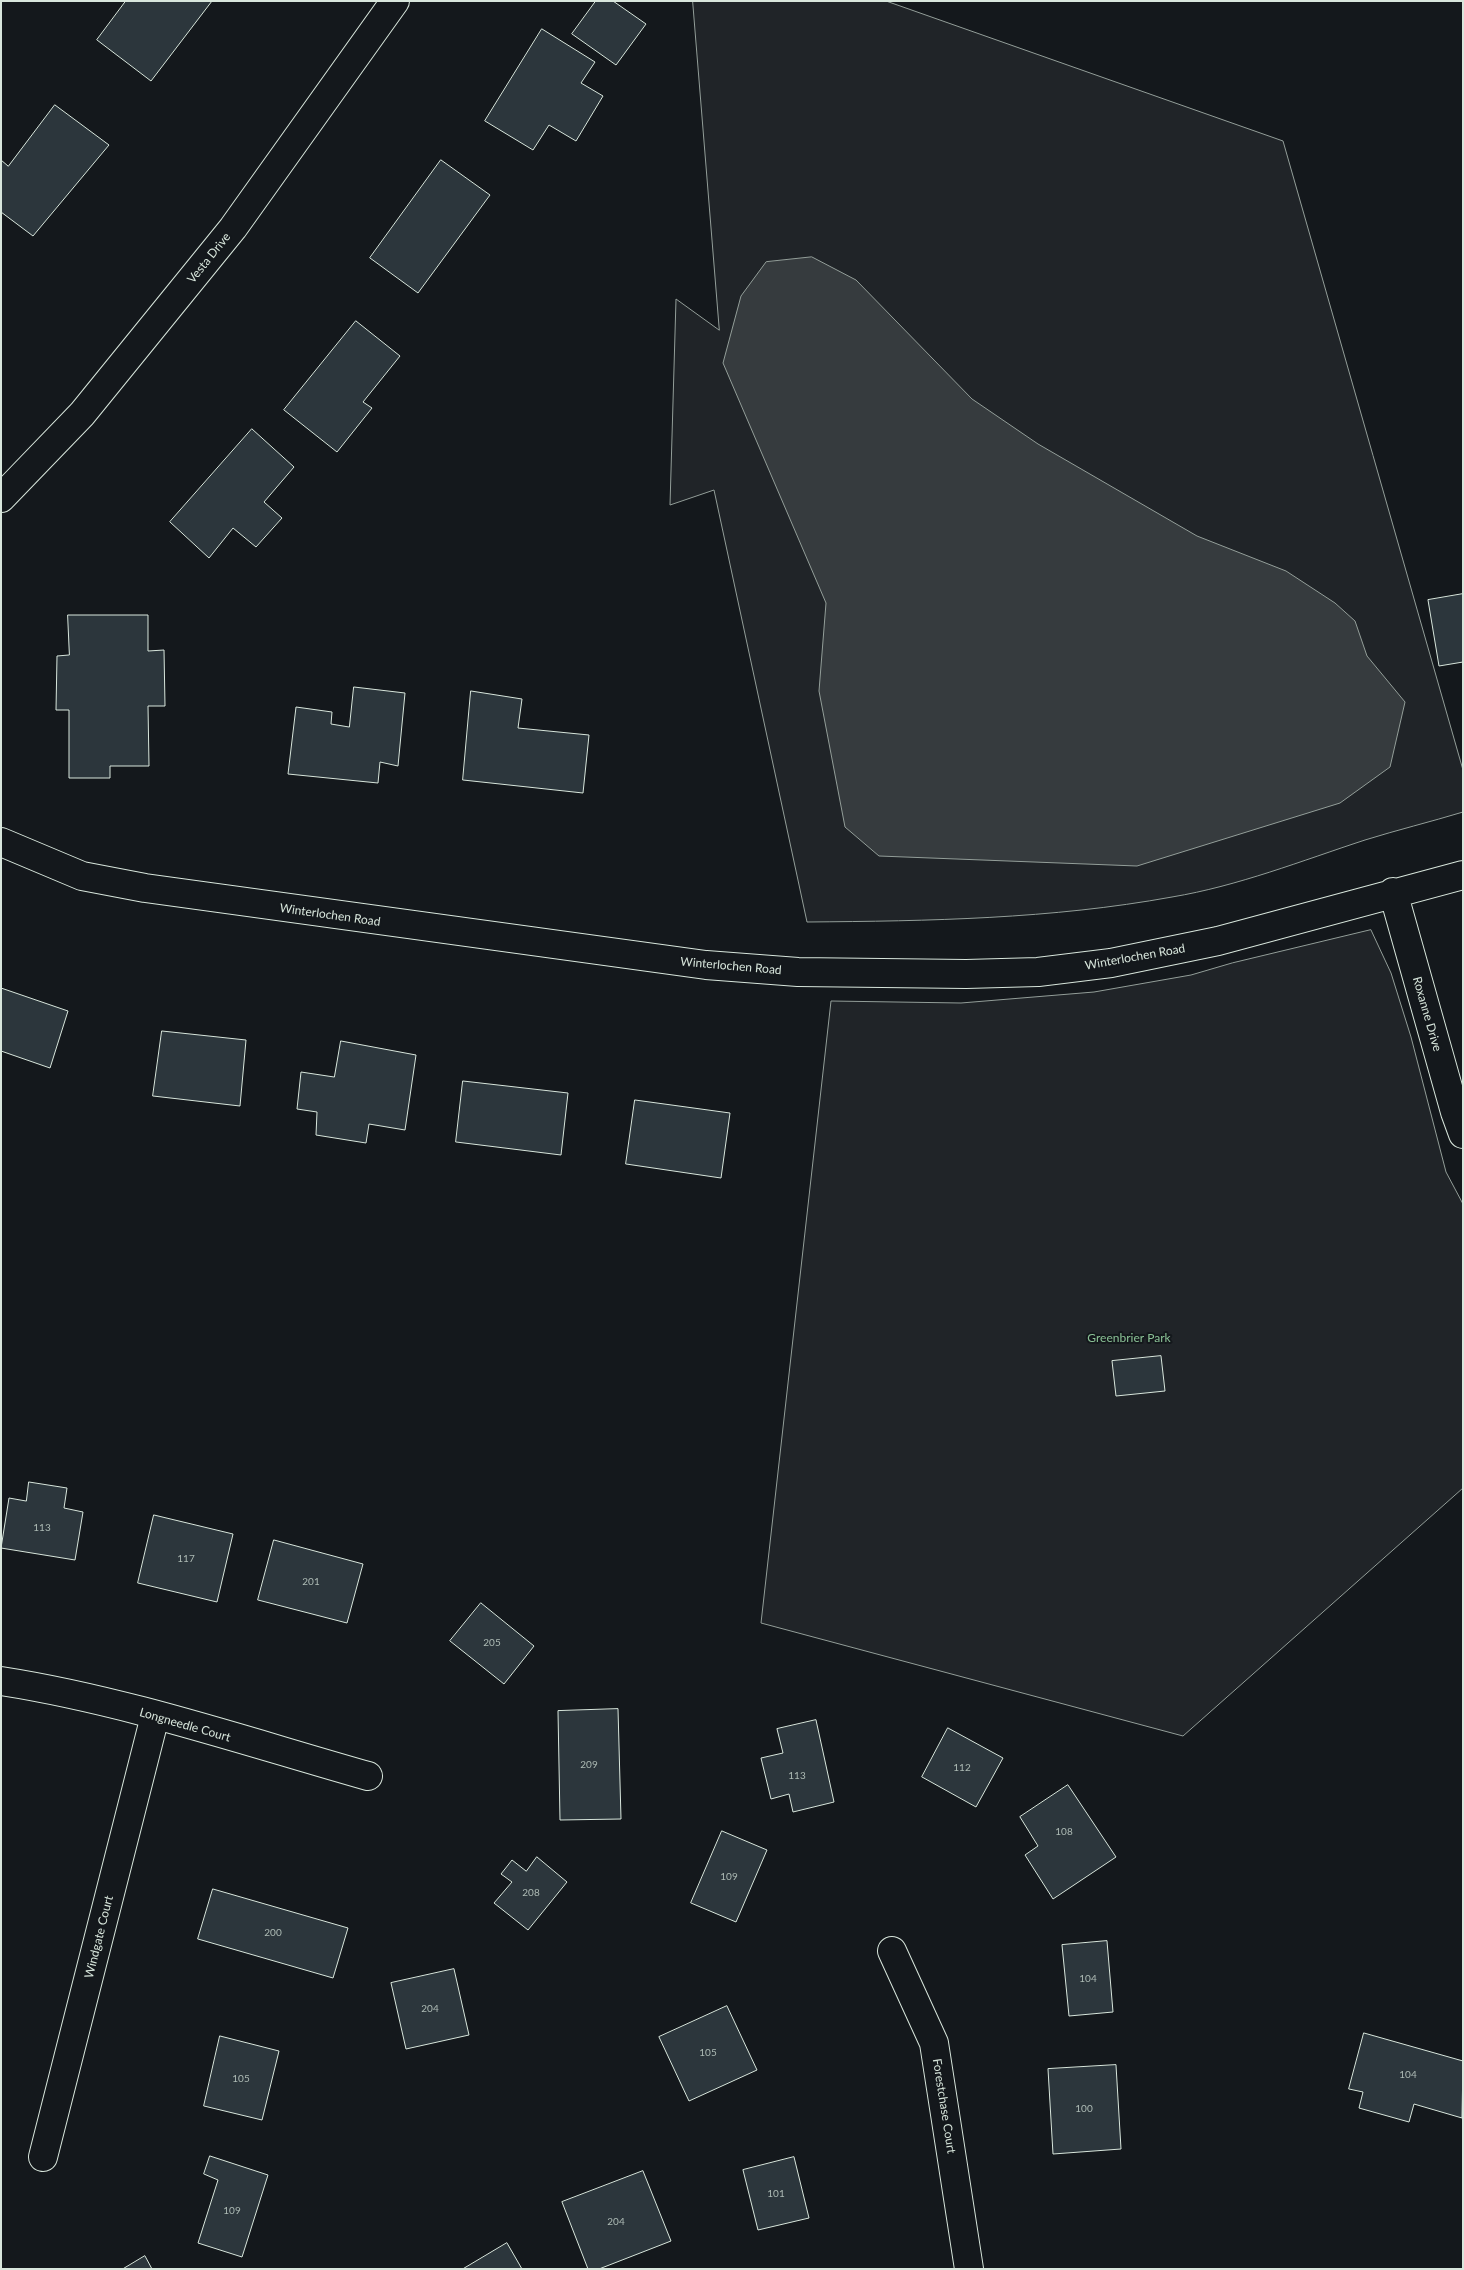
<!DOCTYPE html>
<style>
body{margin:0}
#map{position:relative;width:1464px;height:2270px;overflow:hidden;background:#14181c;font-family:Lato,sans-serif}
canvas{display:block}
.frame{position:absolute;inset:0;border:2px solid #d8e6dc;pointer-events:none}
</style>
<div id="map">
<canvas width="1464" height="2270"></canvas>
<div class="frame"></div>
</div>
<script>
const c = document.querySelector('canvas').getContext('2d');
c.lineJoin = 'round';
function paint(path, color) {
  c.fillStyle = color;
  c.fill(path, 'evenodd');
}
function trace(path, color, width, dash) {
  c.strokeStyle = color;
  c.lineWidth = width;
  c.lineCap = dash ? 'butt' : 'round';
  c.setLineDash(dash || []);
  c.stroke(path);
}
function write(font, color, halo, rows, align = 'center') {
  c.font = font + ' Lato,sans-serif';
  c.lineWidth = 4;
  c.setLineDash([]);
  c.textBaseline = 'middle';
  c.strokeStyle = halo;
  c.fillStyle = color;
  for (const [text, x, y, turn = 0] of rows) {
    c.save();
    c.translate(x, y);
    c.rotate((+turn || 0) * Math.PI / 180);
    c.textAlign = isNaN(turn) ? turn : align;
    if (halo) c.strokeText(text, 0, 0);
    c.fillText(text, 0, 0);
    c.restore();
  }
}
const green = new Path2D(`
 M693,1H886L1283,141L1463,770V812C1430,822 1397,830 1365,840C1301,861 1238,886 1172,897C1051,919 929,921 807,922L714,490L670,505L676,299L719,330Z
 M1371,930L1391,973L1411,1037L1446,1172L1463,1204V1488L1183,1736L761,1623L831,1001L961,1003L1094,992L1191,975L1232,963Z`);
const water = new Path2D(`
 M812,257L856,280L972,399L1038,444L1197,536L1286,571L1335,603L1355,621L1367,656L1405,702L1390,767L1340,803L1137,866L879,856L845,827L819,691L826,603L723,363L741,296L766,262Z`);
const building = new Path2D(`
 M126,1H212L151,81L97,40Z
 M596,1H613L646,24L616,65L572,34Z
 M542,29L595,62L581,83L603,96L576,141L549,125L533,150L485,121Z
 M55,105L109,145L33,236L1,212V160L8,166Z
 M441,160L490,195L418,293L370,258Z
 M356,321L400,356L363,402L372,408L337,452L284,410Z
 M252,429L294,467L264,502L282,518L256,547L233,528L209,558L170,522Z
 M1463,594V662L1439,666L1428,600Z
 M68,615H148V651L164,650L165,706H148L149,766H110V778H69V710H56L57,656L69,655Z
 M354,687L405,693L398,766L380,762L378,783L288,774L296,707L332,712L331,724L349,727Z
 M471,691L522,699L518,728L589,735L583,793L463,780Z
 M1,988L68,1011L50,1068L1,1051Z
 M162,1031L246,1040L240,1106L153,1096Z
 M341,1041L416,1055L405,1130L369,1124L366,1143L316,1135L317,1112L297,1109L301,1072L334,1077Z
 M463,1081L568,1093L561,1155L456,1142Z
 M635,1100L730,1113L721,1178L626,1164Z
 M1161,1356L1165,1391L1116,1396L1112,1361Z
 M29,1482L67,1488L64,1508L83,1512L75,1560L1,1548L9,1498L26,1501Z
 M154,1515L233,1534L217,1602L138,1583Z
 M274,1540L363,1564L347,1623L258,1600Z
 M481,1603L534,1646L504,1684L450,1641Z
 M618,1709L621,1819L560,1820L558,1711Z
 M816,1720L834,1802L793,1812L789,1794L771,1799L761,1758L783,1753L777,1729Z
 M948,1728L1003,1758L976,1807L922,1777Z
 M1068,1785L1116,1857L1053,1899L1025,1855L1038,1846L1020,1817Z
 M722,1831L767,1850L736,1922L691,1903Z
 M537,1857L567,1882L528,1930L494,1903L512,1882L501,1874L512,1860L526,1871Z
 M213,1889L348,1928L333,1978L198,1939Z
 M1107,1941L1113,2012L1069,2016L1062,1945Z
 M454,1969L469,2035L406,2049L391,1983Z
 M727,2006L757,2070L689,2101L659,2037Z
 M1364,2033L1463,2061L1462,2118L1414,2104L1409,2122L1359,2108L1363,2092L1349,2089Z
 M220,2036L279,2051L262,2120L204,2106Z
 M1116,2065L1121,2149L1053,2154L1048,2069Z
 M210,2156L268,2175L242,2257L198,2243L218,2180L204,2174Z
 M794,2157L809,2218L758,2230L743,2170Z
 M643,2171L671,2241L599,2269H588L562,2202Z
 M507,2243L522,2269H463Z
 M145,2256L152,2269H123Z`);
const minor = new Path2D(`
 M1,498L82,414L233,228L395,1
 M1,842L82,876L145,888L706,965L798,972L966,974L1038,972L1111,963L1218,941L1463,875
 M1393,892L1455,1112L1463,1134
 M1,1681C124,1700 248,1742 368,1776
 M892,1951L934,2043L969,2269
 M43,2157L155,1716`);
const numberNames = [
 ["113",42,1528],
 ["117",186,1559],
 ["201",311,1582],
 ["205",492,1643],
 ["209",589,1765],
 ["112",962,1768],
 ["113",797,1776],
 ["108",1064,1832],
 ["109",729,1877],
 ["208",531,1893],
 ["200",273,1933],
 ["104",1088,1979],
 ["204",430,2009],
 ["105",708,2053],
 ["104",1408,2075],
 ["105",241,2079],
 ["100",1084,2109],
 ["101",776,2194],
 ["109",232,2211],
 ["204",616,2222]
];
const streetNames = [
 ["Vesta Drive",209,258,-51],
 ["Winterlochen Road",330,915,8],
 ["Winterlochen Road",1135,957,-10],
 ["Winterlochen Road",731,966,5],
 ["Roxanne Drive",1427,1014,74],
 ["Longneedle Court",185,1725,16],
 ["Windgate Court",99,1937,-76],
 ["Forestchase Court",944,2106,81]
];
const parkNames = [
 ["Greenbrier Park",1129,1338]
];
paint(green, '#202428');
trace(green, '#939e99', 1);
paint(water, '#363b3e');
trace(water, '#939e99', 1);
paint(building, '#2c363c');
trace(building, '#d8e6dc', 1);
trace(minor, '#d8e6dc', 30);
trace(minor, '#14181c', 28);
write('10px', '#adbab4', null, numberNames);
write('12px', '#d8e6dc', '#14181c', streetNames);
write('12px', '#8ac095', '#14181c', parkNames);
</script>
